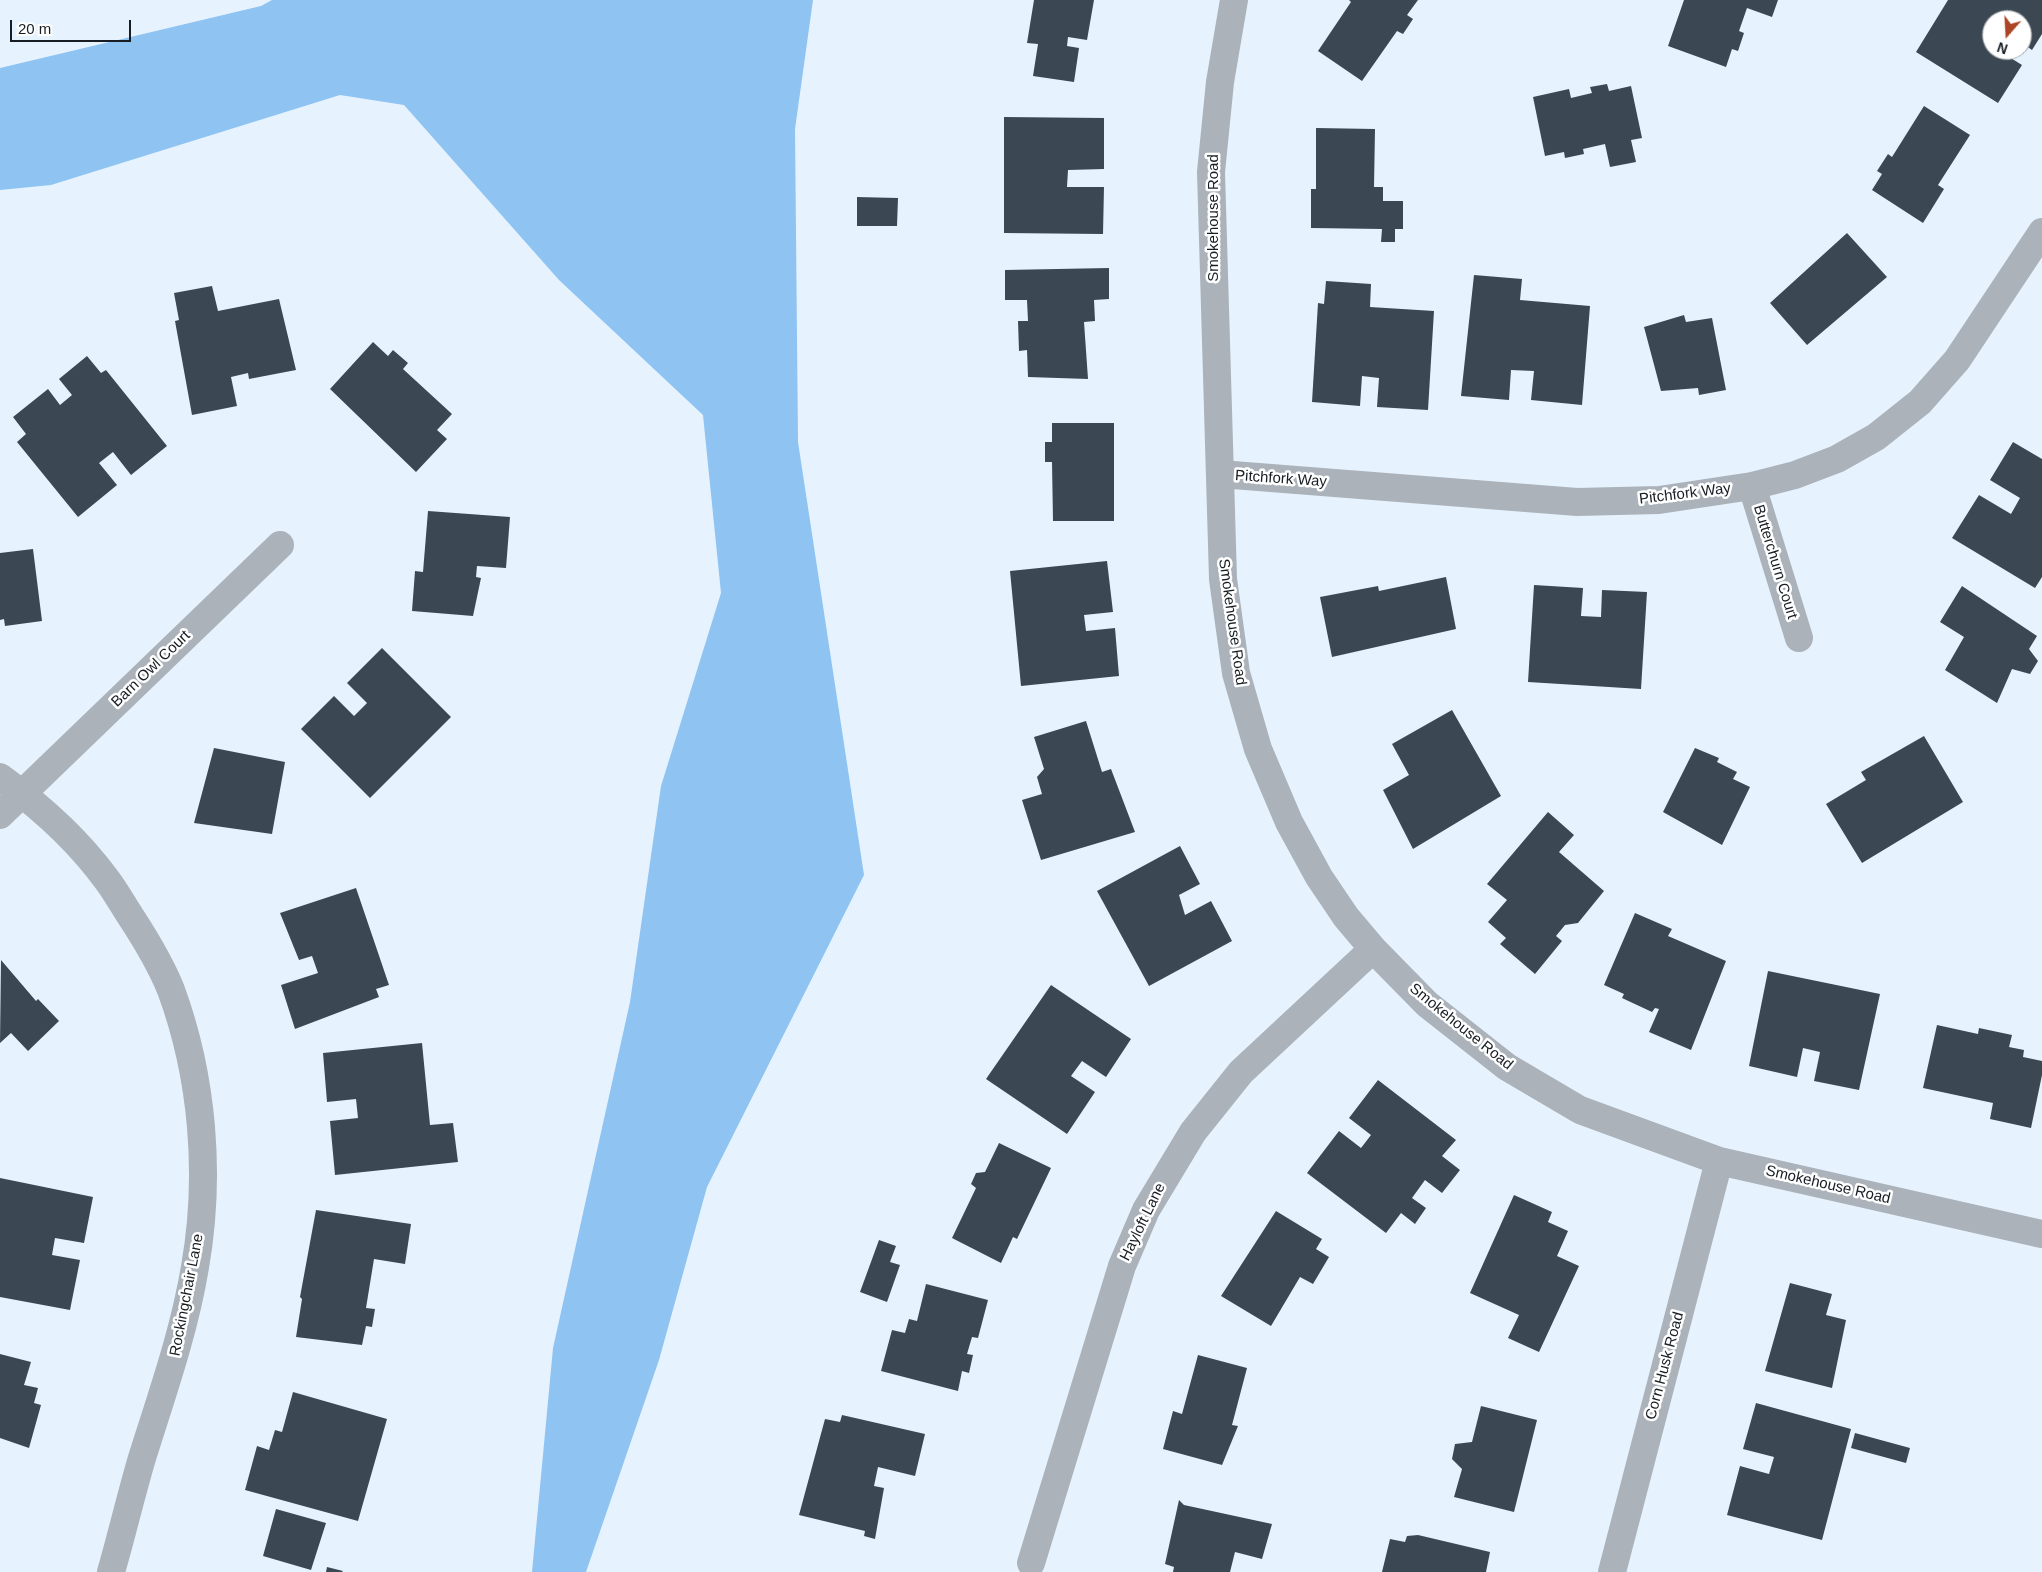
<!DOCTYPE html>
<style>
body{margin:0}
#map{position:relative;width:2042px;height:1572px;overflow:hidden;background:#e6f3ff;font-family:Arial,sans-serif}
canvas{display:block}
.north{position:absolute;left:1982px;top:10px;width:50px;height:50px;box-sizing:border-box;background:#fff;border:1px solid #a2a5a7;border-radius:50%;rotate:199deg;font-size:14px;font-weight:700;line-height:20px;text-align:center;color:#171d22}
.north::after{content:'';display:block;margin:auto;width:18px;height:22px;background:#ac4426;clip-path:polygon(50% 0,100% 100%,50% 72%,0 100%)}
.scale{position:absolute;left:10px;top:20px;width:121px;height:22px;box-sizing:border-box;border:2px solid #171d22;border-top:0;padding-left:6px;font-size:15px;line-height:18px;white-space:nowrap;color:#171d22;-webkit-text-stroke:4px #fff;paint-order:stroke}
</style>
<div id="map">
<canvas width="2042" height="1572"></canvas>
<div class="north">N</div>
<div class="scale">20 m</div>
</div>
<script>
const c = document.querySelector('canvas').getContext('2d');
c.lineJoin = 'round';
function paint(path, color) {
  c.fillStyle = color;
  c.fill(path, 'evenodd');
}
function trace(path, color, width, dash) {
  c.strokeStyle = color;
  c.lineWidth = width;
  c.lineCap = dash ? 'butt' : 'round';
  c.setLineDash(dash || []);
  c.stroke(path);
}
function write(font, color, halo, rows, align = 'center') {
  c.font = font + ' Arial,sans-serif';
  c.lineWidth = 5;
  c.setLineDash([]);
  c.textBaseline = 'middle';
  c.strokeStyle = halo;
  c.fillStyle = color;
  for (const [text, x, y, turn = 0] of rows) {
    c.save();
    c.translate(x, y);
    c.rotate((+turn || 0) * Math.PI / 180);
    c.textAlign = isNaN(turn) ? turn : align;
    if (halo) c.strokeText(text, 0, 0);
    c.fillText(text, 0, 0);
    c.restore();
  }
}
const water = new Path2D(`
 M272,0H813L795,129L798,442L864,875L707,1187L659,1360L586,1572H532L553,1348L630,1002L661,786L721,593L703,415L559,280L404,105L340,95L51,185L0,190V68L261,6Z`);
const building = new Path2D(`
 M1034,0H1094L1087,40L1068,37L1067,46L1079,48L1074,82L1033,76L1038,44L1027,43Z
 M1349,0H1418L1407,15L1413,19L1403,34L1397,31L1362,81L1318,51L1351,2Z
 M1684,0H1778L1772,17L1747,8L1739,31L1744,33L1738,51L1732,49L1726,67L1668,46Z
 M1948,0H2042V34L2032,50L2022,43V20H1992V50H1998L2022,65L1998,103L1916,52Z
 M1607,84L1609,91L1631,86L1642,138L1631,140L1636,162L1610,167L1605,144L1583,149L1584,154L1565,158L1564,152L1545,156L1533,97L1569,89L1571,98L1592,93L1590,87Z
 M1924,106L1970,135L1938,185L1944,189L1923,223L1872,190L1882,174L1877,171L1888,154L1892,157Z
 M1004,117L1104,118V169L1068,170L1067,187H1104L1103,234L1004,233Z
 M1316,128L1375,129L1374,187H1383V201H1403V229H1395V242H1381L1382,229L1311,228V189H1316Z
 M857,197L898,198L897,226H857Z
 M1847,233L1887,277L1807,345L1770,303Z
 M1109,268V299L1094,300L1095,321L1084,322L1088,379L1028,377L1027,350L1019,351L1018,321H1028L1027,300H1005V270Z
 M1474,275L1522,279L1520,300L1590,306L1582,405L1531,400L1534,371L1511,370L1509,400L1461,396Z
 M1326,281L1371,284L1370,307L1434,311L1428,410L1377,407L1379,378L1362,376L1360,406L1312,402L1318,303L1324,304Z
 M212,286L218,311L279,299L296,370L249,379L248,373L231,377L237,406L192,415L175,321L179,320L174,293Z
 M1684,315L1686,322L1712,318L1726,390L1699,395L1698,388L1661,391L1644,327Z
 M373,342L388,356L393,350L408,363L403,369L452,414L437,430L447,439L416,472L330,389Z
 M87,356L101,373L106,370L167,446L131,475L113,452L99,463L117,485L78,517L17,442L26,434L13,417L48,389L60,405L72,395L59,379Z
 M1052,423H1114V521H1053L1052,462H1045V442H1052Z
 M2013,442L2042,459V577L2035,588L1952,538L1979,495L2011,514L2020,498L1990,480Z
 M428,511L510,517L506,568L477,566L476,577L481,578L473,616L412,611L415,571L423,572Z
 M33,549L42,621L5,626L4,619L0,620V553Z
 M1107,561L1113,612L1084,615L1086,631L1115,628L1119,676L1021,686L1010,571Z
 M1446,577L1456,629L1332,657L1320,597L1378,586L1379,591Z
 M1534,585L1583,588L1581,616L1601,617L1602,590L1647,592L1641,689L1528,682Z
 M1962,586L2037,636L2029,649L2038,661L2030,674L2012,669L1997,703L1945,670L1964,637L1940,622Z
 M382,648L451,717L370,798L301,729L334,696L354,716L367,703L347,683Z
 M1452,710L1501,796L1413,849L1383,790L1409,775L1392,744Z
 M1086,721L1102,772L1111,769L1135,832L1041,860L1022,800L1042,794L1037,777L1044,769L1034,737Z
 M1924,736L1963,802L1862,863L1826,804L1866,780L1861,772Z
 M214,748L285,762L272,834L194,823Z
 M1695,748L1719,758L1717,762L1737,772L1733,779L1750,787L1722,845L1663,812Z
 M1548,812L1574,835L1559,852L1604,891L1578,923L1565,925L1556,936L1562,941L1535,974L1500,944L1506,938L1488,922L1507,900L1487,884Z
 M1180,846L1200,884L1179,895L1185,915L1211,901L1232,941L1149,986L1097,891Z
 M356,888L389,985L376,989L379,997L295,1029L281,985L318,973L312,956L299,960L280,913Z
 M1635,913L1672,929L1668,936L1726,961L1691,1050L1649,1032L1659,1009L1655,1008L1652,1012L1622,998L1624,994L1604,985Z
 M1,960L36,1001L38,999L59,1021L28,1051L11,1033L0,1043Z
 M1768,971L1880,994L1859,1090L1814,1081L1820,1052L1803,1048L1797,1077L1749,1066Z
 M1051,985L1131,1039L1106,1077L1082,1061L1071,1076L1095,1092L1067,1134L986,1079Z
 M1937,1025L1978,1034L1979,1028L2012,1035L2009,1047L2024,1050L2023,1057L2042,1061V1075L2031,1128L1990,1119L1993,1103L1923,1088Z
 M422,1043L430,1125L453,1123L458,1162L335,1175L330,1121L358,1118L356,1099L327,1102L323,1053Z
 M1378,1080L1456,1140L1442,1156L1460,1170L1442,1193L1425,1180L1412,1198L1426,1208L1415,1224L1401,1213L1386,1233L1307,1173L1339,1131L1361,1148L1371,1135L1349,1118Z
 M999,1143L1051,1168L1017,1239L1013,1237L1001,1263L952,1238L976,1188L971,1184L976,1173L985,1172Z
 M0,1178L93,1197L84,1243L55,1238L52,1255L80,1260L70,1310L0,1297Z
 M1514,1195L1552,1212L1548,1222L1568,1231L1557,1256L1579,1266L1539,1352L1508,1338L1519,1315L1470,1293Z
 M316,1210L411,1224L405,1264L374,1259L366,1308L375,1309L372,1327L366,1326L362,1345L296,1337L302,1299L300,1297Z
 M1276,1211L1322,1239L1316,1249L1329,1257L1313,1284L1300,1277L1271,1326L1221,1296Z
 M879,1240L896,1246L890,1262L900,1265L887,1302L860,1292Z
 M1790,1283L1832,1294L1826,1315L1846,1320L1832,1388L1765,1371Z
 M926,1284L988,1300L978,1338L972,1337L967,1354L973,1355L969,1373L962,1371L958,1391L881,1371L892,1330L905,1333L909,1319L917,1321Z
 M0,1354L31,1362L24,1385L38,1388L34,1403L41,1405L29,1448L0,1438Z
 M1198,1355L1247,1368L1232,1425L1238,1426L1222,1465L1163,1449L1173,1411L1182,1414Z
 M293,1392L387,1419L358,1521L245,1490L257,1446L269,1450L275,1430L282,1432Z
 M1756,1403L1851,1429L1822,1540L1727,1515L1740,1466L1769,1474L1774,1457L1743,1449Z
 M1481,1406L1537,1420L1514,1512L1454,1497L1462,1469L1452,1459L1455,1444L1472,1442Z
 M842,1415L925,1434L915,1476L878,1467L874,1486L884,1488L875,1539L864,1536L865,1531L799,1515L825,1419L840,1422Z
 M1855,1433L1910,1448L1906,1463L1851,1448Z
 M1179,1500L1184,1505L1272,1524L1262,1559L1235,1552L1230,1572H1173L1174,1567L1165,1564Z
 M276,1509L326,1523L311,1570L263,1556Z
 M1418,1535L1490,1552L1486,1572H1382L1390,1539L1405,1542L1407,1536Z
 M327,1567L343,1571L342,1572H326Z`);
const street = new Path2D(`
 M1234,0L1220,82L1211,172L1223,579L1236,673L1258,749L1289,822L1319,877L1346,917L1373,949L1427,1004L1507,1067L1580,1110L1719,1161L2042,1234
 M1220,474L1577,502L1659,500L1752,486L1795,475L1837,459L1876,437L1920,402L1957,360L2042,232
 M1752,486L1799,638
 M0,777C40,806 78,840 107,880C116,892 123,905 131,917C146,940 161,965 171,990C203,1077 211,1176 195,1267C184,1333 162,1394 142,1458C131,1495 122,1534 111,1572
 M0,815L280,545
 M1031,1563L1122,1266L1146,1210L1193,1132L1241,1072L1373,949
 M1612,1572L1719,1161`);
const streetNames = [
 ["Smokehouse Road",1214,218,-90],
 ["Pitchfork Way",1281,479,4],
 ["Pitchfork Way",1685,494,-7],
 ["Butterchurn Court",1775,562,73],
 ["Smokehouse Road",1232,622,82],
 ["Barn Owl Court",151,669,-44],
 ["Smokehouse Road",1461,1027,39],
 ["Smokehouse Road",1828,1185,13],
 ["Hayloft Lane",1143,1222,-64],
 ["Rockingchair Lane",187,1295,-79],
 ["Corn Husk Road",1665,1366,-75]
];
paint(water, '#8ec3f2');
paint(building, '#3b4854');
trace(street, '#abb2b9', 28);
write('15px', '#171d22', '#fff', streetNames);
</script>
